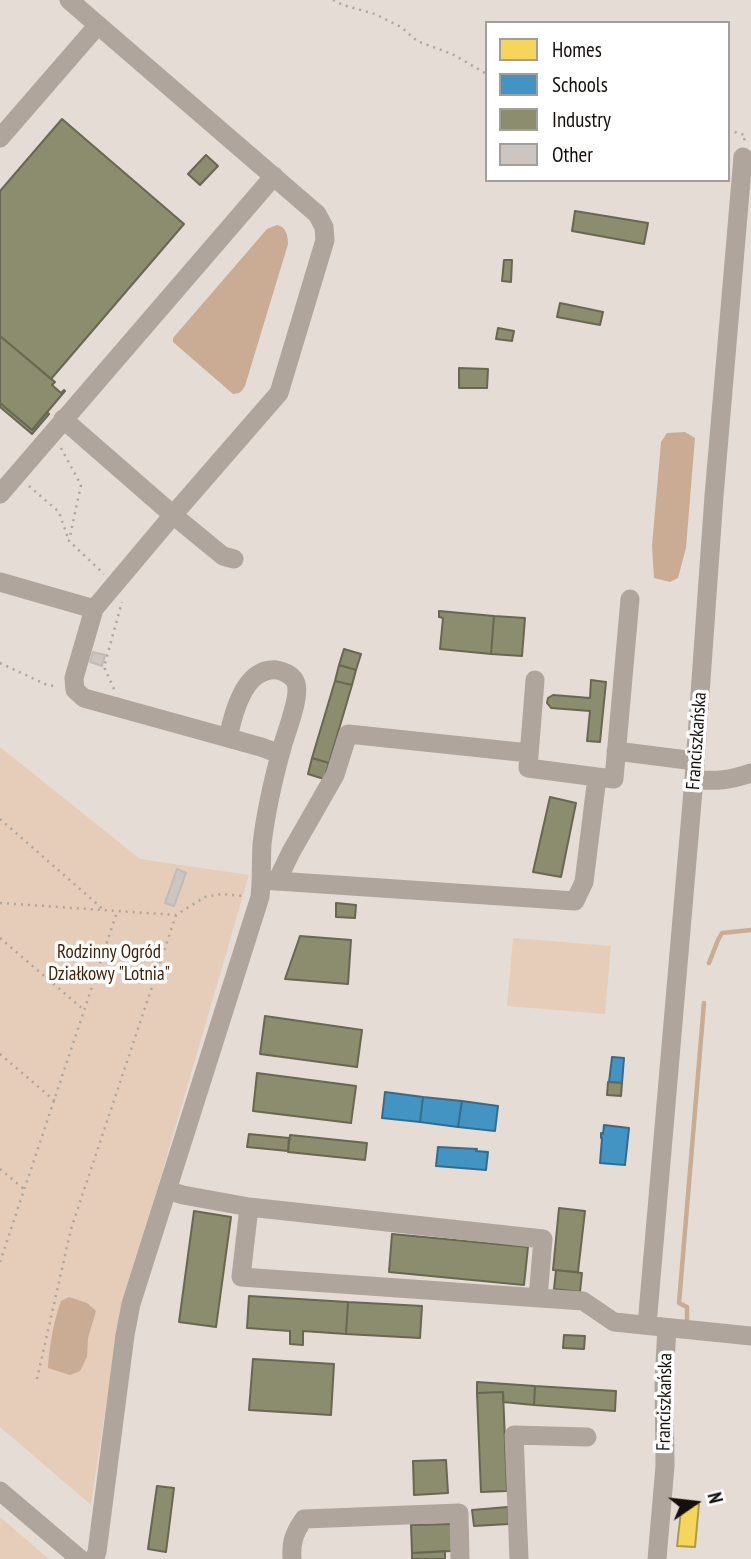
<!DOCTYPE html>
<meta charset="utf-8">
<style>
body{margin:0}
#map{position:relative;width:751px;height:1559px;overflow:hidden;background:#e5dcd5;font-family:"PT Sans Narrow",sans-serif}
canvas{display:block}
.legend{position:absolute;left:485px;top:21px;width:245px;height:161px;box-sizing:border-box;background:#fff;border:2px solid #a19f9e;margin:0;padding:9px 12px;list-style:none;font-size:21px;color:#15100c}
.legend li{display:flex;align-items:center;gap:14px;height:35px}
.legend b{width:35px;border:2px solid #a19f9e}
.north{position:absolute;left:660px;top:1468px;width:70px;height:70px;-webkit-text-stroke:5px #fff;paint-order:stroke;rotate:76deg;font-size:19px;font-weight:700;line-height:28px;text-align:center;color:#15100c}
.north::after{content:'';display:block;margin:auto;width:24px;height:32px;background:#15100c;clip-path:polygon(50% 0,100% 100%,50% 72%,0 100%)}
</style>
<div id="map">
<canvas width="751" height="1559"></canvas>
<ul class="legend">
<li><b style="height:19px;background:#f6d55c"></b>Homes</li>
<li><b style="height:19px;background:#4393c3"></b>Schools</li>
<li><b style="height:19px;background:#8c8c6e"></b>Industry</li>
<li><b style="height:19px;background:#ccc5c0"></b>Other</li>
</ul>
<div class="north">N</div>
</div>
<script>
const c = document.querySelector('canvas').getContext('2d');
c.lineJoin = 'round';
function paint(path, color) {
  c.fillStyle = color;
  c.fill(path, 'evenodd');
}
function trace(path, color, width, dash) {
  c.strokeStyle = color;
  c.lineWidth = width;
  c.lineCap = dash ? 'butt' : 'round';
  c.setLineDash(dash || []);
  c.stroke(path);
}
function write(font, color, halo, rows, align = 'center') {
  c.font = font + ' "PT Sans Narrow",sans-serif';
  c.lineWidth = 7;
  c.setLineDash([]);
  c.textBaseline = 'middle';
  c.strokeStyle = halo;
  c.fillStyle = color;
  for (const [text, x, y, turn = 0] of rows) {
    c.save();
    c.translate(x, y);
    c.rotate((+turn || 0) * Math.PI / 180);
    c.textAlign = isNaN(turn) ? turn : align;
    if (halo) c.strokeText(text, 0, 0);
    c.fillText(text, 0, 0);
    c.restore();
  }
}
const green = new Path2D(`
 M0,747L140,859L249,875L119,1320L91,1505L0,1427Z
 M513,938L611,946L605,1014L507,1006Z
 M0,1517L49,1559H0Z`);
const water = new Path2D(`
 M277,225C286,227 288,235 288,244L245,386C242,391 240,394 233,394L173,342V338L267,229Z
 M685,432L695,438L686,548L678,578L670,582L654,578L652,546L661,442L667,433Z
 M69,1297L87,1303L96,1311L88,1338L87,1357L80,1371L70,1375L48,1368C49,1347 54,1320 61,1301Z`);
const homes = new Path2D(`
 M682,1502L699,1504L695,1547L677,1546Z`);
const schools = new Path2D(`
 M612,1057L624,1058L622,1083L609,1082Z
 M385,1092L423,1097L420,1122L382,1118Z
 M423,1097L462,1101L458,1127L420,1122Z
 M462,1101L498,1106L495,1131L458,1127Z
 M604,1125L629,1128L625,1165L600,1163L602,1138H601V1133L603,1134Z
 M438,1147L477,1149L476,1151L488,1152L486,1170L436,1166Z`);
const industry = new Path2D(`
 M62,119L184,224L51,379L0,336V191Z
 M206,155L218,166L200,185L188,174Z
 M575,211L648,223L644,244L572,231Z
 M504,260H512L511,282L502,281Z
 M560,303L603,312L600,325L557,317Z
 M498,328L514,331L512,341L496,339Z
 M0,336L55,382L52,385L61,393L64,390L65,391L32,430L0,403Z
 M459,368L488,369L487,388H459Z
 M0,403L32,430L47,412L49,414L32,434L0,407Z
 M439,611L494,616L491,654L440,649L443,618L439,617Z
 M494,616L525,618L522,656L491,654Z
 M344,649L361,654L356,670L339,665Z
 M339,665L356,670L352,685L335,681Z
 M591,680L606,682L600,742L587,741L590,711L551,708L547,703L548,698L553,695L590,698Z
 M335,681L352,685L329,763L312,758Z
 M312,758L329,763L324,779L308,774Z
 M550,797L576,803L561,877L533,872Z
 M336,903L356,905L355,918L336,917Z
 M300,936L351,940L348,984L285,979Z
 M265,1016L362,1030L357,1067L260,1054Z
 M257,1073L356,1086L351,1123L253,1111Z
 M608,1082L622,1083L621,1096L607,1095Z
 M249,1134L289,1138L288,1151L247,1147Z
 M290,1135L367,1143L365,1160L288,1152Z
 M559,1208L585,1211L578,1272L553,1270Z
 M194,1211L231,1217L216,1327L179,1322Z
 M392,1234L528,1247L524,1285L389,1272Z
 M556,1270L582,1273L580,1292L554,1289Z
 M249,1296L348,1302L346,1334L303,1331V1345L290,1344V1331L247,1328Z
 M348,1302L422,1306L420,1338L346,1334Z
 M564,1335L585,1336L584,1349L563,1348Z
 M253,1359L334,1364L331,1415L249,1410Z
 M477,1382L535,1386L534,1405L503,1402V1392L477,1393Z
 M535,1386L616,1391L615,1411L534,1405Z
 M503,1392L507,1491L481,1492L477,1393Z
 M446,1460L448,1493L414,1495L413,1461Z
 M157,1486L174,1488L166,1552L148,1549Z
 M508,1507L509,1524L474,1526L472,1510Z
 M452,1524V1551L412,1553L411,1525Z
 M445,1551V1559H412V1553Z`);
const stream = new Path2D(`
 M709,963L718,940L722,933L751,930
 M687,1322V1307L679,1303L704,1003`);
const building = new Path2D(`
 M93,652L105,655L102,666L90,662Z
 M177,869L186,873L174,906L165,903Z`);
const path = new Path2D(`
 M333,0L343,5L375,14L401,27L417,41L452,54L487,74
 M728,130L745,135L744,142
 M61,448L81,485L69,541L104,574
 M29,486L59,512L69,541
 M0,663L45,684L58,687
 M114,689L104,667L122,602
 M0,819L105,911
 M0,903L176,915L205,897L222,894L243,896
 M0,938L84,1010
 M0,1054L55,1101
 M0,1169L24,1189
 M0,1262L117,912
 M37,1379L71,1229L176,915`);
const minor = new Path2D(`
 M69,0L317,214L324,227L325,240L279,393L173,515L94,609L74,678L75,690L84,698L261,747L280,754
 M0,138L98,25
 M63,419L173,515L223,556L234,559
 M0,494L274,176
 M0,582L94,609
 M535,680L528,768L597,777
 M616,751L695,761
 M694,779C715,782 731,780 751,773
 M262,880L575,901L584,882L597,777L614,779L630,599
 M277,881L291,852L335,775L348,734L529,753
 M167,1190L183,1195L249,1207L543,1239L538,1298
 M249,1207L241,1277L583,1301L614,1322L751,1336
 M647,1325L694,779L714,496L743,157
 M0,1491L80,1559
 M94,1559L97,1552L125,1335L131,1304L260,897C262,880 261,861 262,844C266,810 274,776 283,744C287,730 302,693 295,681C292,675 283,671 277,670C244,667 233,714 228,738
 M292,1559C291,1542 294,1533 304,1519L459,1513L460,1559
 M519,1559L514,1435L587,1437
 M657,1559L665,1466L664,1380L667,1328`);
const streetNames = [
 ["Franciszkańska",697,741,-86],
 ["Franciszkańska",665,1402,-89]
];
const parkNames = [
 ["Rodzinny Ogród",109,953],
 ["Działkowy \"Lotnia\"",109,975]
];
paint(green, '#e6cdba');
paint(water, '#caac95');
paint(homes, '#f6d55c');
trace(homes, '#b29a44', 2);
paint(schools, '#4393c3');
trace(schools, '#356c8c', 2);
paint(industry, '#8c8c6e');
trace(industry, '#686751', 2);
trace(stream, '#caac95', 4.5);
paint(building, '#ccc5c0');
trace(building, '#c1bab5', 2);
trace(path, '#aea59e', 2.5, [2, 5]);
trace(minor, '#afa59c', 19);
write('19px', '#15100c', '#fff', streetNames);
write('19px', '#3f220a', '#fff', parkNames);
</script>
